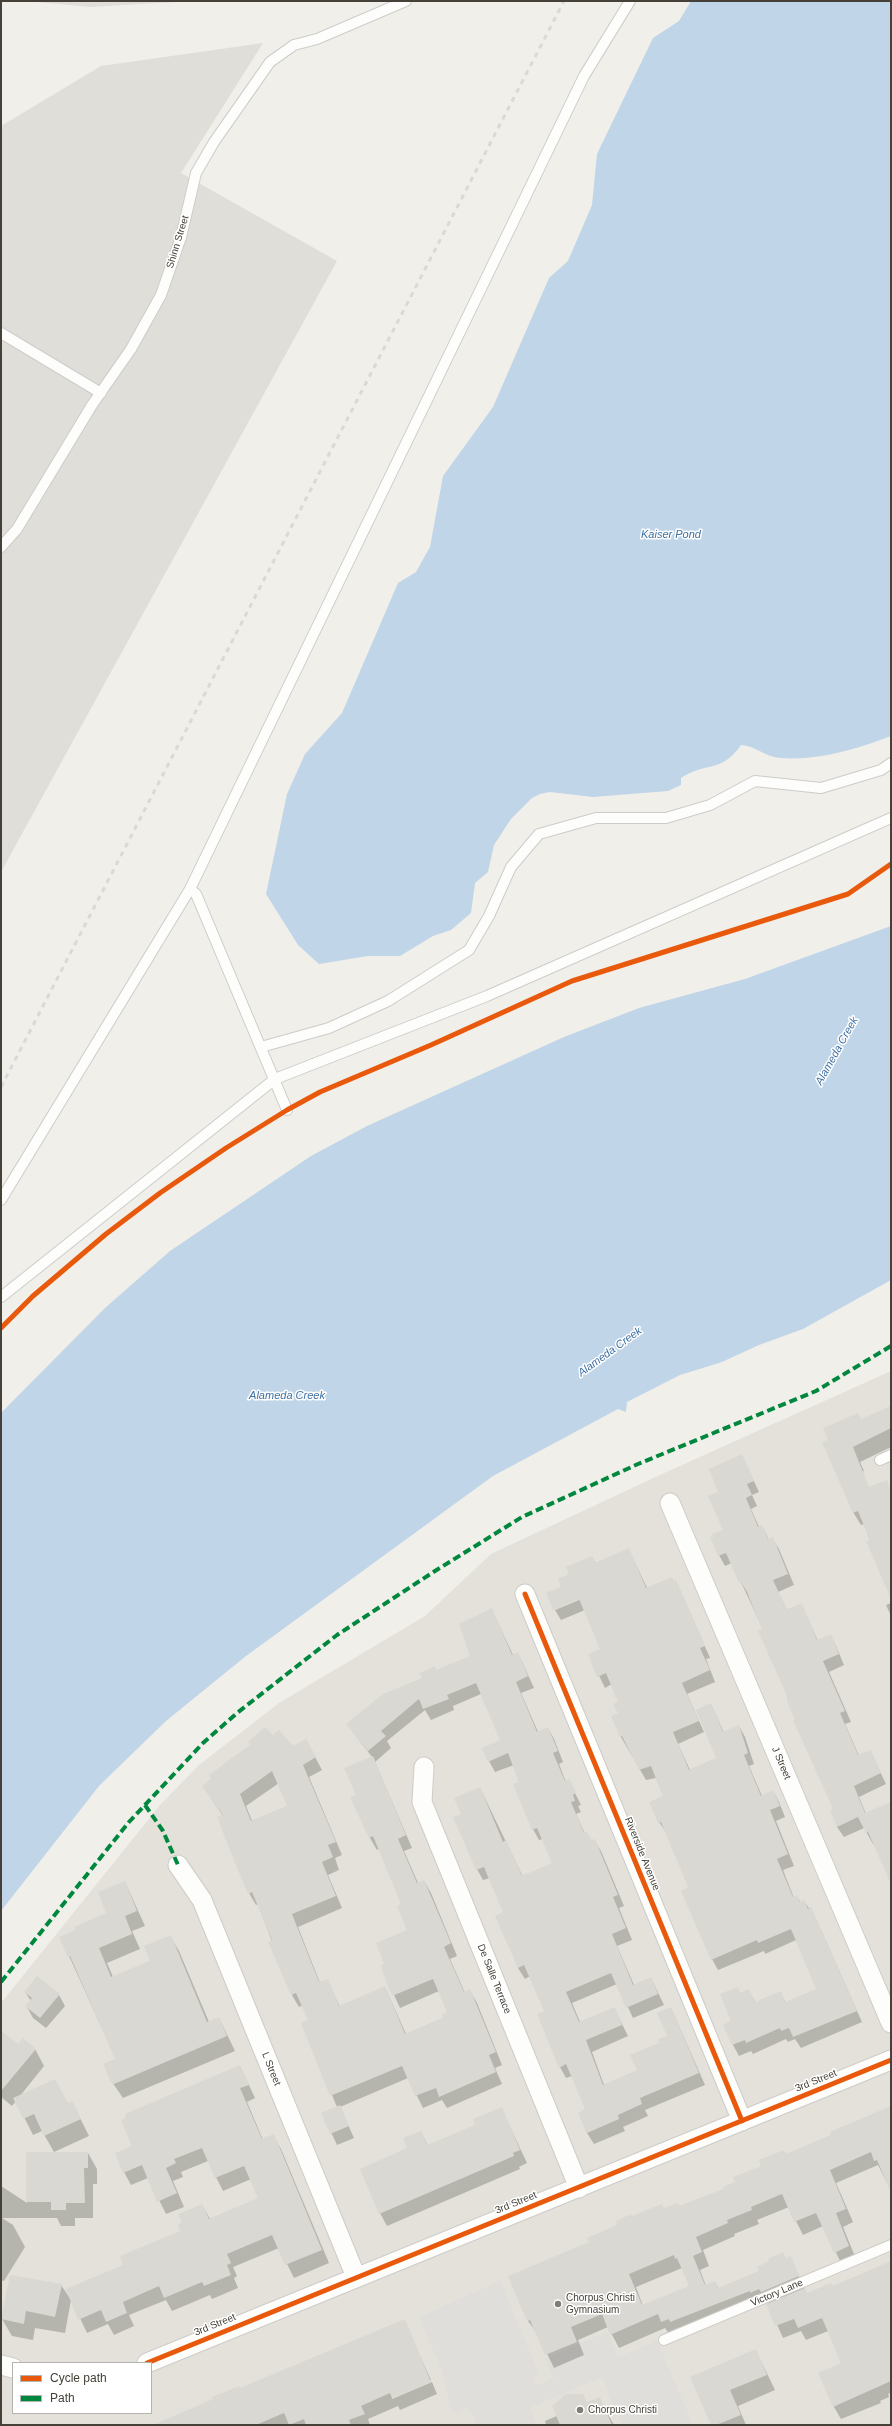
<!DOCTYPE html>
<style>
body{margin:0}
#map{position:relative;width:892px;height:2426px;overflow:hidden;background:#f0efea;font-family:Helvetica,sans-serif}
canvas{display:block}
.frame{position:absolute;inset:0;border:2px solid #454138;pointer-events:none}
.legend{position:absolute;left:12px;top:2362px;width:140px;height:52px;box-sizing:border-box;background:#fff;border:1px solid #b5b3af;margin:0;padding:5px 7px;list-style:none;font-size:12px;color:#454138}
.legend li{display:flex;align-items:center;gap:8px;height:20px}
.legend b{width:20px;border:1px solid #b5b3af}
</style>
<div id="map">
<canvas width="892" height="2426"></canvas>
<div class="frame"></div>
<ul class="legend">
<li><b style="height:5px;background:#e8590c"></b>Cycle path</li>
<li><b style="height:5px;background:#00873e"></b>Path</li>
</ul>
</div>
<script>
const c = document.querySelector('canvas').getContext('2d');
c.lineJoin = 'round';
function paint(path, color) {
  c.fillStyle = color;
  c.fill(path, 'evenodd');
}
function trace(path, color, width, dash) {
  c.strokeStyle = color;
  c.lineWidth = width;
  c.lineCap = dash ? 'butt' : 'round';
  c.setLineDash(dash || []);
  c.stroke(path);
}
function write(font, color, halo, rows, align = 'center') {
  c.font = font + ' Helvetica,sans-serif';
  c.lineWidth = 3;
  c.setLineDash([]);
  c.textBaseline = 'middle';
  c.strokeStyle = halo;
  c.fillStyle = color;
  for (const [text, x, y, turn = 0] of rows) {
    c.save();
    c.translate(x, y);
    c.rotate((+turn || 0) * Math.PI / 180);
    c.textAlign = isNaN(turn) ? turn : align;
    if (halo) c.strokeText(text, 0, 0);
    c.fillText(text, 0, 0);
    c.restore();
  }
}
const residential = new Path2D(`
 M891,1371V2425H1V2003L160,1805L199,1765L279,1703L425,1616L491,1554L662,1474ZM13,2363H151V2413H13Z`);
const industrial = new Path2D(`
 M26,1H194L90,7Z
 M263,43L181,173L337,261L1,872V126L101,66Z`);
const parking = new Path2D(`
 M500,2281L538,2371L534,2379L537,2385L554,2378L545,2358L607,2332L618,2357L657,2341L693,2425H622L602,2377L530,2408L537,2425H477L472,2413L463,2407L458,2414L451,2410L442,2370L419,2317Z`);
const water = new Path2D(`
 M691,1H891V736C857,749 818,761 781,758C765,757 756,746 741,745C721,774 706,761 681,778V785L668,791L593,797L550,792L540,794L532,798L511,819L494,845L488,872L475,883L471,913L451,930L433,936L400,956H368L319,964L298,945L266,894L287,794L305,754L342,713L398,583L416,572L430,547L443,476L493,407L549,278L568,261L592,205L597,154L653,38L679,21Z
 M891,926V1280L803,1329L759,1345L722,1362L680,1375L627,1402L626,1412L618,1409L493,1476L246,1656L166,1721L99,1786L1,1911V1413L105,1308L170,1251L311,1156L367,1126L564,1037L639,1008L745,979Z`);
const shadow = new Path2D(`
 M891,1407V1447L860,1462L864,1471L842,1480L829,1440L861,1420Z
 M742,1456L759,1492L752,1495L757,1506L751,1509L759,1527L762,1526L769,1540L772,1538L779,1549L794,1585L778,1592L787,1610L801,1604L818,1641L830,1635L836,1646L844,1665L829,1672L851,1722L845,1724L859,1756L870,1751L886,1784L859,1797L866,1814L891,1803V1880L874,1843L873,1844L864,1828L844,1837L837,1827L834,1809L796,1720L763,1629L732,1563L725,1566L719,1555Z
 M886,1482L891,1490V1596L864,1524L861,1525L853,1512L870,1488Z
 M629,1550L647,1588L676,1581L710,1658L706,1659L715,1682L687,1694L704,1732L678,1744L690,1770L717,1758L711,1704L724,1733L739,1726L745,1737L754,1764L749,1766L762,1796L773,1791L779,1802L785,1817L776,1821L794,1866L783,1870L794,1898L797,1896L801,1903L804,1901L816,1919L862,2022L801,2048L795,2039L788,2042L786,2039L753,2054L751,2051L739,2056L733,2045L725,2025L733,2022L737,1988L741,1994L749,1991L756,2003L780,1992L786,2003L817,1989L796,1940L765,1954L764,1951L718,1970L712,1959L689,1888L667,1833L659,1822L664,1797L656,1778L646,1780L621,1737L612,1717L619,1714L620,1702L612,1684L605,1688L589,1655L601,1650L585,1610L561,1620L555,1610L584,1598L562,1587L571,1575L592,1557L596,1564Z
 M891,1603V1616L886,1605Z
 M492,1610L513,1655L518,1653L534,1688L521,1693L538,1732L548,1728L554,1739L563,1762L559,1764L566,1782L569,1781L581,1805L578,1806L581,1812L576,1814L585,1834L591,1841L594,1840L601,1851L624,1906L619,1908L632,1940L617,1946L634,1985L651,1978L664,2005L633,2018L617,1984L572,2003L580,2022L614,2008L628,2036L592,2052L604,2085L638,2071L668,2036L671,2008L705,2085L645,2110L648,2116L623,2127L625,2131L594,2144L587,2133L579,2113L586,2110L572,2076L566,2078L560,2067L545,2011L530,1976L525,1979L518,1968L504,1912L490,1878L483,1880L477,1869L462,1814L480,1788L523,1877L553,1864L543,1839L539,1840L533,1829L514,1765L495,1772L489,1761L501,1741L481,1694L453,1706L454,1710L431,1720L425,1710L387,1741L391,1748L375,1762L412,1848L404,1851L418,1883L424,1881L431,1893L457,1956L450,1959L465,1993L470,1991L477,2003L502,2065L495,2068L502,2084L447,2108L442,2100L423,2108L408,2078L340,2107L354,2138L337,2145L322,2113L337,2107L302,2023L309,2020L303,2005L299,2007L292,1995L258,1904L256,1905L249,1893L223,1816L203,1786L273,1737L293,1747L306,1740L322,1770L309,1777L342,1855L335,1858L339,1870L328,1875L342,1908L298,1927L320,1983L327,1980L340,2007L385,1987L406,2034L444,2018L448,2013L439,1991L400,2008L384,1973L385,1964L408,1930L402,1905L379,1849L377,1850L370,1838L352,1798L357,1796L372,1757L347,1724L436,1671L472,1657ZM279,1783L288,1806L252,1821L246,1806Z
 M125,1882L145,1926L132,1931L140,1949L107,1963L113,1977L151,1961L170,1936L179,1951L209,2022L219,2018L235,2051L123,2098L112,2082L116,2059L69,1956L77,1931L108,1914Z
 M25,1992L59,1995L65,2006L46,2028L33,2018L27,2007L31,2001Z
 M1,2032L18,2046L35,2049L44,2066L20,2096L68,2104L72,2102L89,2136L54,2152L42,2131L33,2135L16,2101L12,2106L1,2097Z
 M240,2066L255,2098L247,2102L263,2140L273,2136L281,2149L329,2263L294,2278L279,2248L233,2267L237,2276L234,2278L238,2288L212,2299L210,2295L172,2311L166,2300L129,2315L134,2326L114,2335L108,2324L87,2333L67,2290L125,2266L182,2231L183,2223L202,2205L210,2219L259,2199L251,2179L223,2191L208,2161L181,2172L183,2177L173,2181L184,2207L166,2214L148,2178L131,2185L124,2172L133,2146Z
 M501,2108L527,2163L519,2167L520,2169L387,2226L380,2213L408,2149L421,2132L428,2146L477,2125Z
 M891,2109V2191L878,2165L836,2183L853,2222L843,2227L856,2259L842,2265L823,2226L803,2235L789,2207L757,2220L759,2224L734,2234L735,2236L703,2250L709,2266L700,2270L706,2286L715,2282L719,2289L790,2258L807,2294L832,2287L891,2262V2393L888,2394L889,2397L880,2401L881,2403L841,2419L834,2407L842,2364L828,2331L806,2340L801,2331L783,2338L767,2302L759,2306L758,2304L670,2335L665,2328L619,2348L608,2327L578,2340L584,2355L554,2368L537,2333L528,2321L590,2242L632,2218L679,2207L725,2189L786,2155ZM682,2268L690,2286L643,2306L636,2287Z
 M27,2153H88L97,2169V2184H93V2218H75V2226H61L57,2218H2L13,2225L25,2247L4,2281L1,2280V2186L27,2203Z
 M61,2285L71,2300L65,2333L35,2328L33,2340L12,2336L2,2319Z
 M404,2321L431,2380L392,2397V2399L432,2382L437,2394L400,2410L398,2406L368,2419L370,2425H164L240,2389Z
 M756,2351L775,2390L738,2406L746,2425H714L692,2377Z
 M599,2398L614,2425H546L545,2421Z`);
const building = new Path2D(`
 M891,1406V1428L853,1447L869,1487L887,1480L891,1491V1599L866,1541L870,1540L858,1511L853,1513L822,1442L828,1440L823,1428L858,1413L861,1419Z
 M742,1454L754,1481L747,1484L752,1495L746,1498L758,1527L762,1525L768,1539L773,1537L788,1574L773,1580L787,1610L802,1603L817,1640L831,1634L839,1654L823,1661L845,1711L840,1713L858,1755L871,1750L881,1773L854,1786L865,1813L891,1802V1884L868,1832L866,1833L858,1817L837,1827L830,1810L833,1809L793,1720H795L787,1701L789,1700L758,1631L762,1629L747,1592L741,1582L739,1583L726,1553L718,1556L710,1537H713L712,1534L723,1530L708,1496L718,1492L709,1469Z
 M629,1548L646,1588L672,1577L674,1581L676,1580L705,1646L700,1648L710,1670L682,1683L699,1721L673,1732L689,1770L716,1758L696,1710L711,1703L723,1732L739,1725L748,1753L744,1755L761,1796L773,1790L780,1806L770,1810L788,1854L777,1859L793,1897L797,1895L800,1902L804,1900L808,1909L811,1907L857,2011L793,2037L789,2028L781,2031L780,2028L746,2043L745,2040L732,2045L723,2025L731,2021L720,1994L738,1987L740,1993L749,1989L755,2002L781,1991L785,2002L816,1989L791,1929L758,1943L757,1940L711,1960L681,1891L688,1887L661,1822L658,1823L649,1802L663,1796L651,1766L639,1770L622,1736L620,1737L611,1716L618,1713L613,1704L618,1702L606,1673L597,1677L588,1654L600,1649L579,1599L553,1610L546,1593L561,1587L558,1579L569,1574L566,1567L592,1556L595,1563Z
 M492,1608L512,1655L518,1652L528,1676L516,1682L537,1732L548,1727L558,1751L553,1753L565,1781L570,1779L576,1793L573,1795L575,1801L571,1802L584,1833L587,1832L591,1840L595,1839L618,1895L613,1897L626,1928L612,1934L633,1985L651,1977L658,1994L626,2008L611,1973L566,1992L579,2022L615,2007L622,2025L586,2040L603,2085L637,2070L630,2055L659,2043L658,2039L667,2036L657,2013L671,2007L699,2073L640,2098L642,2104L618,2115L619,2119L587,2133L578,2113L585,2109L566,2064L559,2068L550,2046L537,2014L544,2011L532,1983L524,1965L518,1968L495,1916L503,1912L491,1884L484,1867L476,1870L453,1817L461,1814L454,1798L480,1787L503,1842L506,1840L522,1876L552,1863L537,1828L532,1830L513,1784L519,1782L508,1753L488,1762L482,1748L500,1740L476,1683L447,1695L449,1699L423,1709L419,1699L381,1731L386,1736L368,1751L346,1724L383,1694L422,1678L420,1673L435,1666L436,1670L470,1656L459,1624Z
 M265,1727L273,1735L279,1730L293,1746L306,1739L316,1757L303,1765L336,1842L328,1845L333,1857L322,1862L336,1896L292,1914L319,1982L328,1979L339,2006L385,1986L405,2034L443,2018L442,2015L447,2012L433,1979L392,1996L383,1973L381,1965L384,1964L376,1943L407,1930L397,1906L401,1904L373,1836L369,1838L350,1797L356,1795L344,1768L373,1756L406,1835L398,1839L417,1883L424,1880L451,1943L444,1947L464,1992L470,1989L496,2052L489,2055L496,2072L439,2097L436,2088L415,2096L402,2066L330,2096L301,2023L308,2020L296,1993L291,1995L268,1942L272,1940L252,1892L248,1894L235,1863L217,1817L223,1815L202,1786L211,1779L209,1775L250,1745L248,1742ZM272,1771L287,1806L251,1821L240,1794Z
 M125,1881L137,1911L125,1916L132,1934L99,1948L111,1977L150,1961L144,1946L171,1935L207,2022L219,2017L227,2036L114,2084L111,2082L103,2064L115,2059L70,1956L68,1957L59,1937L76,1930L74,1927L106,1913L98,1892Z
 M37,1976L60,1994L40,2018L25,2006L32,1998L24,1992Z
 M1,2031L18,2044L23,2038L36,2049L1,2091Z
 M240,2065L249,2085L240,2088L262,2139L274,2134L322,2250L285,2265L272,2235L227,2254L231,2263L227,2265L231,2275L204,2286L202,2282L164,2298L159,2286L123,2302L127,2313L106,2322L101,2310L78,2320L66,2289L123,2265L120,2256L180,2231L178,2224L182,2223L178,2214L202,2204L209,2219L258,2198L244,2166L215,2178L202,2148L174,2159L176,2163L166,2168L177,2193L157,2202L142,2165L123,2173L115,2153L132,2146L121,2120L126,2118L125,2114Z
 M55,2079L68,2103L72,2101L81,2119L44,2136L34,2114L23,2119L13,2098Z
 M340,2105L349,2126L330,2134L321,2113Z
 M891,2106V2193L877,2160L874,2161L871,2152L830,2170L846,2209L836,2213L849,2246L834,2253L816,2213L794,2222L782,2194L751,2207L752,2210L727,2220L728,2223L696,2237L702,2252L693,2256L705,2285L715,2281L718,2288L759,2271L757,2267L769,2261L768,2259L783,2252L786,2258L791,2256L799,2276L761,2292L759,2289L750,2293V2291L670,2322L669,2319L661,2322L658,2314L610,2335L602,2314L571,2327L577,2342L545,2355L530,2320L527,2321L508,2276L589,2242L587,2238L617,2225L616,2221L631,2214L632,2216L662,2204L664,2208L677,2203L679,2206L724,2189L723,2187L735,2182L733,2177L761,2166L759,2160L784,2150L786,2154L831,2135L830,2132ZM674,2255L675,2259L677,2258L689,2286L642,2305L629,2274Z
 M502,2107L520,2150L513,2153L514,2156L379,2214L360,2169L407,2148L403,2138L421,2131L427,2145L475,2125L473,2119Z
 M26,2152H88V2168H84L85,2203H66V2210H51V2202H26Z
 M891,2261V2381L833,2407L818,2373L841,2363L822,2318L798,2328L794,2319L775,2326L766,2304L805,2288L807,2293L831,2283L833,2286Z
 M10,2275L62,2284L55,2317L26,2311L24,2324L1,2319Z
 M405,2319L431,2382L392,2398L390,2393L361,2406L365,2414L349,2420L351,2425H306L304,2419L289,2425L284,2413L256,2425H153L213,2399L212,2397L239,2386L240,2388Z
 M756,2349L767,2375L730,2390L741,2415L716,2425H711L690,2377Z
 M566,2394H583L587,2402L600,2397L612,2425H560L552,2406Z`);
const lane = new Path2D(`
 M1,333L101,393
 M1,547L17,529L92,405L131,349L161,295L181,237L196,173L214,142L270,62L294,45L317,39L406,1
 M190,889L196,894L287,1110
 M261,1047L329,1028L388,1001L469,950L489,916L511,867L539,834L596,818H666L710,805L755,781L821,788L881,770L891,763
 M1,1200L190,889L584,76L630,1
 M1,1297L275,1079L487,996L891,818
 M880,1460L891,1455
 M664,2340L891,2245`);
const street = new Path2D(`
 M670,1503L891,2023
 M525,1594L742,2121
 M424,1767L422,1802L579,2188
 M178,1865L202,1900L356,2277
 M147,2363L891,2060
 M1,2365L13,2368`);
const rail = new Path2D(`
 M1,1087L564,1`);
const quiet = new Path2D(`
 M145,1805L163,1831L178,1865
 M1,1982L129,1822L203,1743L237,1713L337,1635L435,1571L522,1517L638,1464L816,1391L891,1346`);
const cycleway = new Path2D(`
 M1,1328L33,1296L106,1234L160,1193L226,1148L287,1110L320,1092L431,1045L572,981L848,894L891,864
 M525,1594L742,2121
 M147,2363L891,2060`);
const markers = [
 [558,2304,4,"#817e76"],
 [580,2410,4,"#817e76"]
];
const streetNames = [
 ["Shinn Street",178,242,-73],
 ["J Street",781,1763,67],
 ["Riverside Avenue",642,1854,68],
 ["De Salle Terrace",494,1979,68],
 ["L Street",271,2069,68],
 ["3rd Street",816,2081,-22],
 ["3rd Street",516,2203,-22],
 ["Victory Lane",777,2293,-23],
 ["3rd Street",215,2325,-22]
];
const poiNames = [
 ["Chorpus Christi",566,2298],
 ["Gymnasium",566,2310],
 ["Chorpus Christi",588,2410]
];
const waterNames = [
 ["Kaiser Pond",671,535],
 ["Alameda Creek",837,1051,-61],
 ["Alameda Creek",610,1352,-36],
 ["Alameda Creek",287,1396]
];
paint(residential, '#e3e1d9');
paint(industrial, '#e0ded9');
paint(parking, '#dfdeda');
paint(water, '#c0d5e8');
paint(shadow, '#0003');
paint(building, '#d9d8d3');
trace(lane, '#ceccc8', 12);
trace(street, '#ceccc8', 21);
trace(lane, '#fdfdfc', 10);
trace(street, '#fdfdfc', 19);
trace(rail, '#d9d9d8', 3, [5, 5]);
trace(quiet, '#00873e', 4, [8, 4]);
trace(cycleway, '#e8590c', 5);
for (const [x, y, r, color] of markers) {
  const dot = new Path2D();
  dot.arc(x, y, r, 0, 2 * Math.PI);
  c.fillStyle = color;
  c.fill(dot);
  trace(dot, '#fff', 1.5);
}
write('10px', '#454138', '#fff', streetNames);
write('10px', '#454138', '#fff', poiNames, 'left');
write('italic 11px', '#3e70a3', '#fff', waterNames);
</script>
